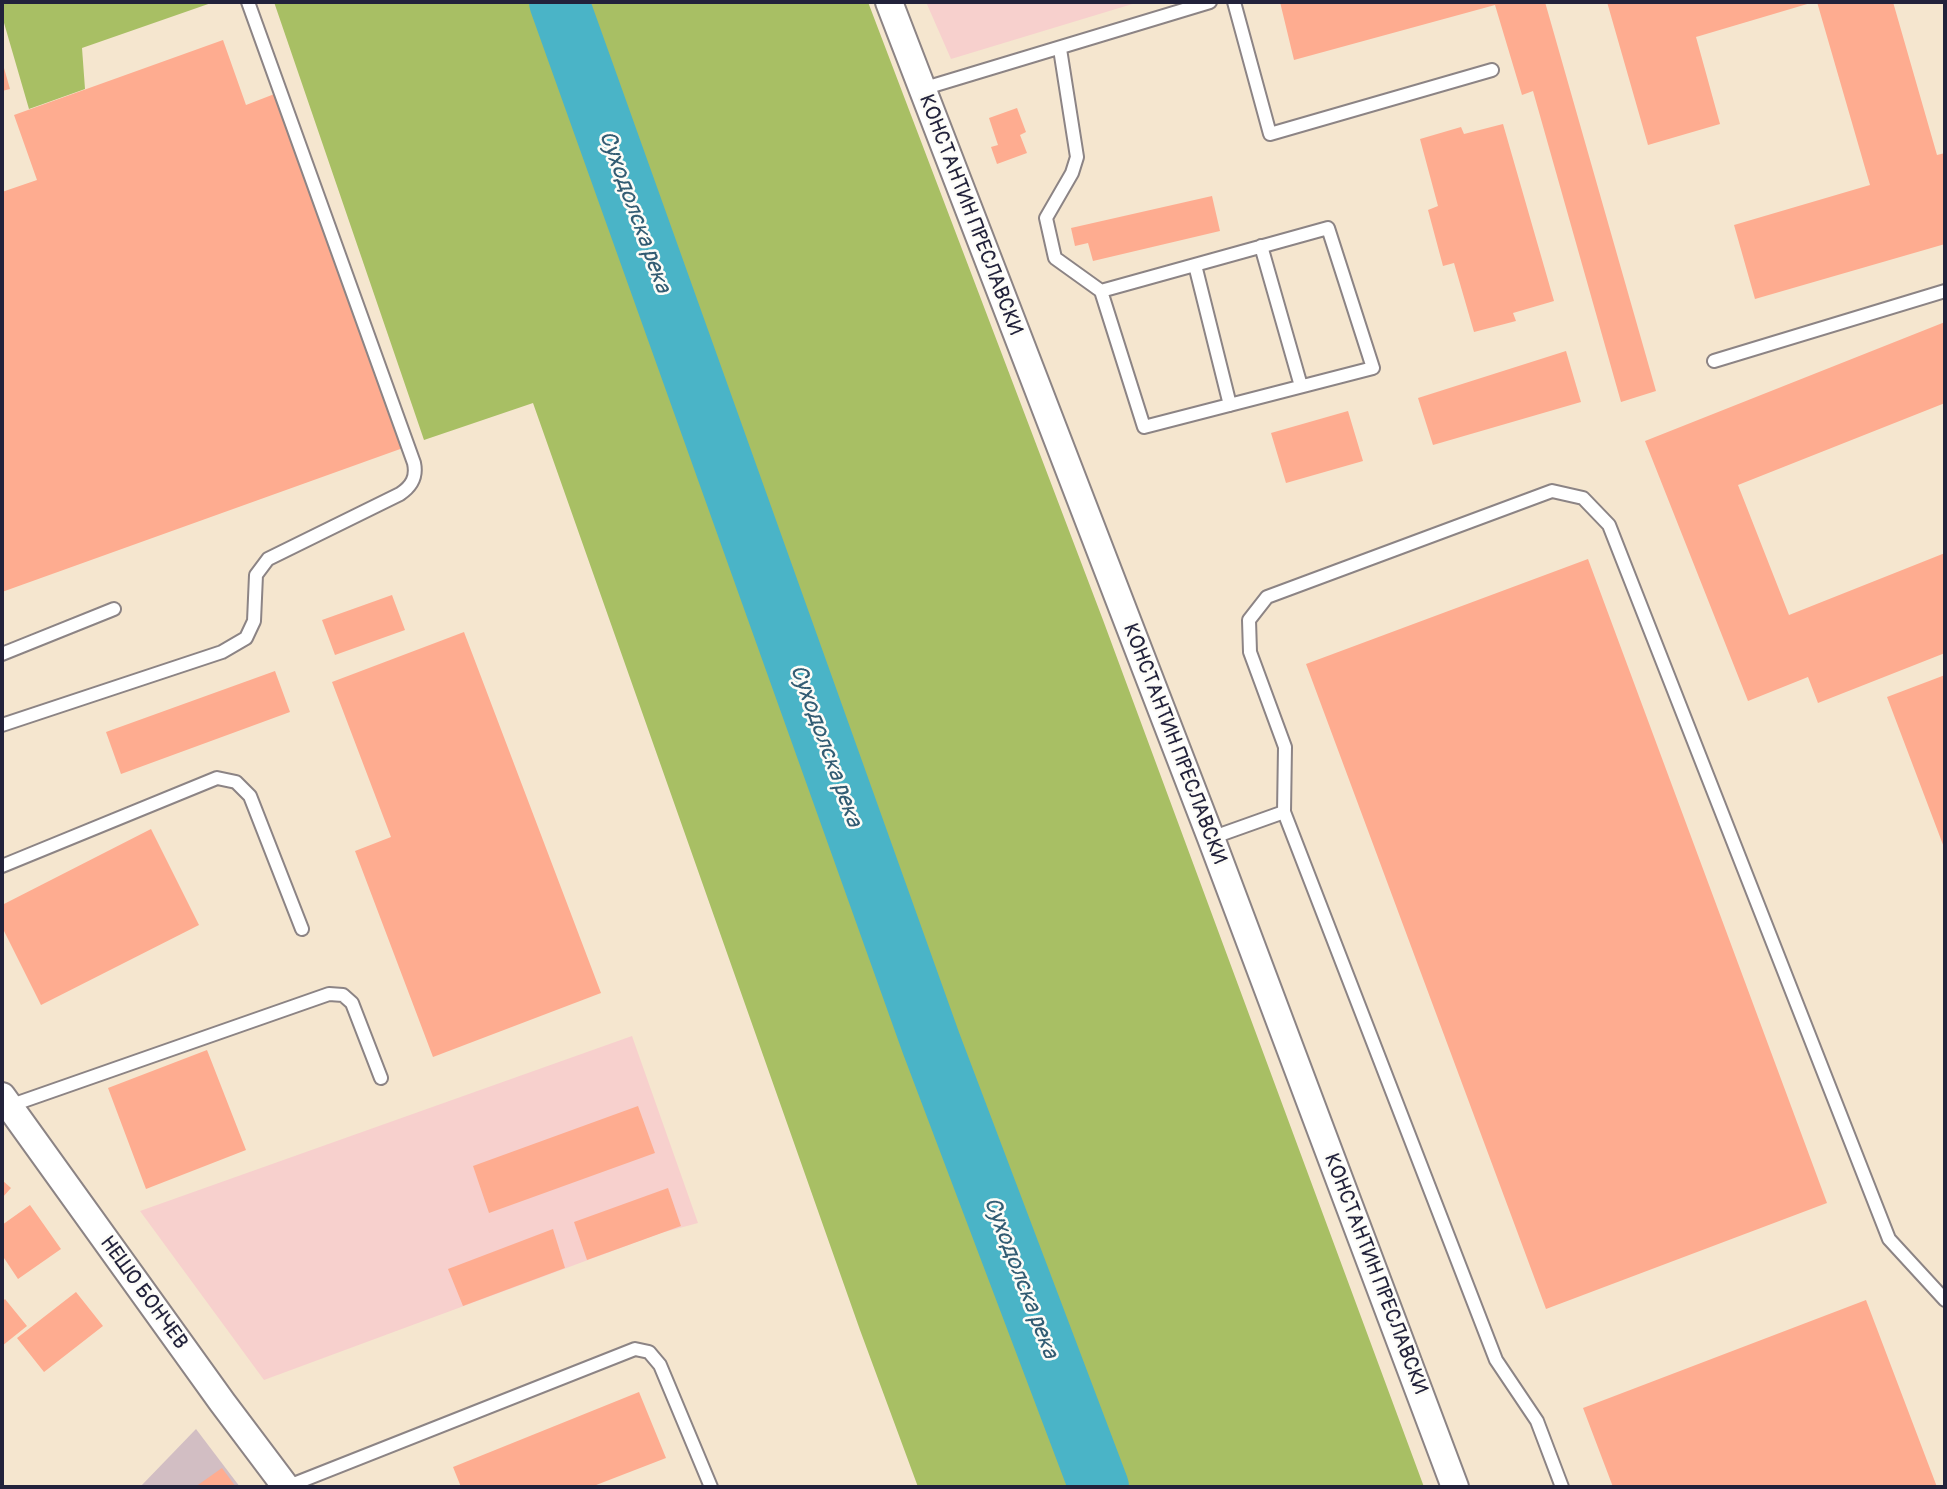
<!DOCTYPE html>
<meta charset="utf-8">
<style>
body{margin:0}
#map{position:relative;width:1947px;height:1489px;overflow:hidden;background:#f5e6cf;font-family:Pangolin,sans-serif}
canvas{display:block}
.frame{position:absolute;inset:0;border:4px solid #22223b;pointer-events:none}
</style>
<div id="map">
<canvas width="1947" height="1489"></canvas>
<div class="frame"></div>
</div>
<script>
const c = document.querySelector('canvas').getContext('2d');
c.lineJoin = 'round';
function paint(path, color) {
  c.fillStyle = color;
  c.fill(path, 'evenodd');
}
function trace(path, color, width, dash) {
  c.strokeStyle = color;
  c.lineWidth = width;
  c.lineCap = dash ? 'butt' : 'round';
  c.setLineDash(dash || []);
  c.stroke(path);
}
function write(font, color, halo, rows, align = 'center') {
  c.font = font + ' Pangolin,sans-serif';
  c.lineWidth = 5;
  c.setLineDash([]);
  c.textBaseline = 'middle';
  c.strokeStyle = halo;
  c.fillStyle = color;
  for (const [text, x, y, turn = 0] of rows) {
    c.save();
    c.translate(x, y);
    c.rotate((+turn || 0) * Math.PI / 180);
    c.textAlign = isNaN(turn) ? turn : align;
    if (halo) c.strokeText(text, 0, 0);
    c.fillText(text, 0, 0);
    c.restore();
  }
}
const built = new Path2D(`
 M926,2H1139L951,59Z
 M632,1036L698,1223L661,1233L264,1380L140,1211Z`);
const industrial = new Path2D(`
 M196,1429L240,1487H140Z`);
const green = new Path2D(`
 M2,2H214L82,48L85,89L29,109L2,16Z
 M274,2H868L1103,620L1424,1487H918L860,1330L533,403L424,440Z`);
const river = new Path2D(`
 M559,2L931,1043L1099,1487`);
const building = new Path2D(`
 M1280,2H1545L1656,391L1621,402L1533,91L1522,95L1495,5L1294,60Z
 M1607,2H1814L1696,37L1720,124L1648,145Z
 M1817,2H1893L1937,155L1945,153V244L1755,299L1734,225L1870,185Z
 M223,40L246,105L277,93L403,448L2,592V192L37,180L14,115Z
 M2,61L10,89L2,91Z
 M1017,108L1026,132L1020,135L1027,153L997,164L991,147L998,145L989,118Z
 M1503,124L1554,301L1513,313L1516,321L1474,332L1454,263L1443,266L1428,210L1438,206L1420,139L1461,127L1464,134Z
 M1212,196L1220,231L1093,261L1088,243L1075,246L1071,228Z
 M1945,322V403L1738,485L1789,615L1945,553V653L1818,703L1808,677L1748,701L1645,441Z
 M1566,351L1581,402L1433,445L1418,398Z
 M1348,411L1363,461L1286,483L1271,433Z
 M1588,559L1827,1203L1546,1309L1306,664Z
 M392,595L405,630L335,655L322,620Z
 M464,632L601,993L433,1057L355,851L391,837L332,682Z
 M275,671L290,712L121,774L106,732Z
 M1945,675V850L1887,697Z
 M151,829L199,925L41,1005L2,927V905Z
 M207,1050L246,1150L146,1189L108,1088Z
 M638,1106L655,1153L489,1213L473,1166Z
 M2,1180L11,1188L2,1198Z
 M668,1188L681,1226L587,1260L574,1222Z
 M30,1205L61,1249L18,1279L2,1255V1225Z
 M553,1229L565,1268L463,1306L448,1269Z
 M76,1292L103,1326L44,1372L17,1338Z
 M5,1299L27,1326L2,1346V1302Z
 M1866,1300L1937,1487H1613L1583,1408Z
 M639,1392L666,1458L591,1487H461L453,1467Z
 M222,1468L236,1487H195Z`);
const service = new Path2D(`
 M1234,2L1270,134L1492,70
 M1060,49L1077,157L1072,173L1046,218L1055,258L1101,291L1144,427L1373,368L1328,228L1101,291
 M922,89L1210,2
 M1261,246L1301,386
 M1195,265L1230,405
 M1714,361L1945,291
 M2,654L114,609
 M2,725L222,652L246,638L254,621L256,575L268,559L400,494C412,486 417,477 414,463L248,2
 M1211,838L1284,812
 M2,866L217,778L236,782L250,796L302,929
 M9,1106L329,994L343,995L352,1003L381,1078
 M286,1487L635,1349L649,1352L660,1365L711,1487
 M1562,1487L1537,1421L1496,1360L1284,812L1285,747L1250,652L1249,620L1267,597L1552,491L1583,498L1609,525L1889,1239L1945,1300`);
const minor = new Path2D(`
 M889,2L1211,838L1455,1487
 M2,1096L222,1402L286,1487`);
const streetNames = [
 ["КОНСТАНТИН ПРЕСЛАВСКИ",970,215,69],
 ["КОНСТАНТИН ПРЕСЛАВСКИ",1174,744,69],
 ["КОНСТАНТИН ПРЕСЛАВСКИ",1375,1274,69],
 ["НЕШО БОНЧЕВ",143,1293,54]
];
const waterNames = [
 ["Суходолска река",634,212,70],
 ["Суходолска река",825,746,70],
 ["Суходолска река",1020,1278,69]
];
paint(built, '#f7d0cd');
paint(industrial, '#d2bec3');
paint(green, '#a8bf64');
trace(river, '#4ab4c7', 60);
paint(building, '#feac90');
trace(service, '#8c8485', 16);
trace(minor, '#8c8485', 30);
trace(service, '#fff', 12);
trace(minor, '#fff', 26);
write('21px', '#22223b', '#fdfcf7', streetNames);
write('italic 23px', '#325c73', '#fdfcf7', waterNames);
</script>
